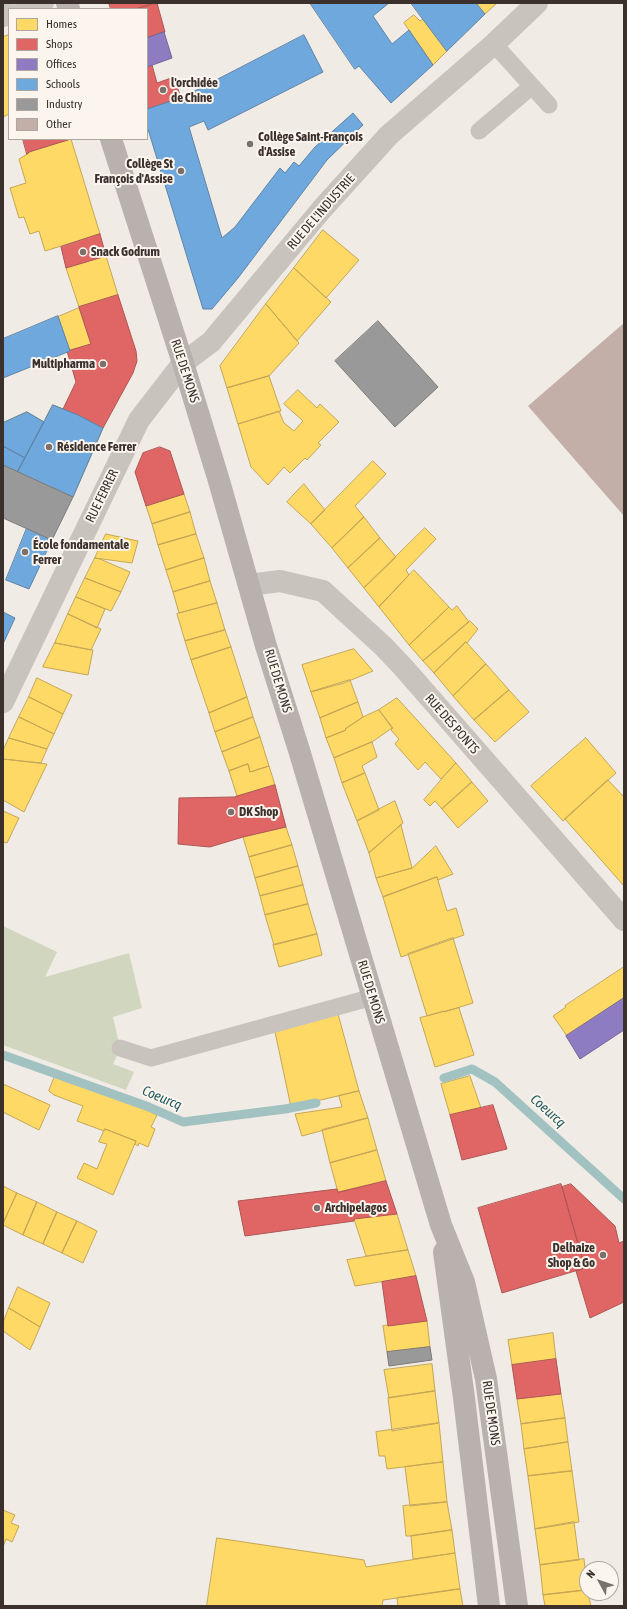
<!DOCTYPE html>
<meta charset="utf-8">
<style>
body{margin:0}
#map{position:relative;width:627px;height:1609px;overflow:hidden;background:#f0ebe5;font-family:"Asap Condensed",sans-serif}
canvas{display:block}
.frame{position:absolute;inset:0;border:4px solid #3b302b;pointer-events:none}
.legend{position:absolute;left:8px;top:8px;width:140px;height:132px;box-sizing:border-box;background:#fbf5ee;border:1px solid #aea6a0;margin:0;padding:5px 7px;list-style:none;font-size:12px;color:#3b302b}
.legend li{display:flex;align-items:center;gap:8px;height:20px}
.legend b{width:20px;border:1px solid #aea6a0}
.north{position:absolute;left:579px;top:1561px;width:40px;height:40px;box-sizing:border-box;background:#fbf5ee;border:1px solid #aea6a0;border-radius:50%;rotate:310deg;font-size:11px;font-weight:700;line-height:16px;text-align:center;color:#3b302b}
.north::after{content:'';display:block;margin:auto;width:14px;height:18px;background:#7a716c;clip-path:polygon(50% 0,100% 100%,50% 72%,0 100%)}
</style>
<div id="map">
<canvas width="627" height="1609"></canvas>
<div class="frame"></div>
<ul class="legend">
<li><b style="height:11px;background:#ffd966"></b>Homes</li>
<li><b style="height:11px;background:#e06666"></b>Shops</li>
<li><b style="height:11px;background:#8e7cc3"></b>Offices</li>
<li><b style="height:11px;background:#6fa8dc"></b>Schools</li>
<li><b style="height:11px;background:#999"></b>Industry</li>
<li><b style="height:11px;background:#c3afa7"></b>Other</li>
</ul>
<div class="north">N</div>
</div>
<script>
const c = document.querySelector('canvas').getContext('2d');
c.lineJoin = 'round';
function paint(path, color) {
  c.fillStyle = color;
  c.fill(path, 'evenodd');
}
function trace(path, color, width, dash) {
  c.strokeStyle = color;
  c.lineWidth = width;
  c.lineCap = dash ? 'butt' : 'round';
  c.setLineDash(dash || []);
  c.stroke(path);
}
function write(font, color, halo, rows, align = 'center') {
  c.font = font + ' "Asap Condensed",sans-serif';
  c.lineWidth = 4;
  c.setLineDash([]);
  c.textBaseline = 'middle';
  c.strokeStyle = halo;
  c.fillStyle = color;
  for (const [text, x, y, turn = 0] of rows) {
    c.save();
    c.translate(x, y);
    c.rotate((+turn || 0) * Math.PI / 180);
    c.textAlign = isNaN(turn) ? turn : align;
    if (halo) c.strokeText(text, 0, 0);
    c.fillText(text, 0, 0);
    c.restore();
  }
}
const green = new Path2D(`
 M3,926L57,952L45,977L129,953L142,1008L113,1017L120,1048L113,1064L134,1072L126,1090L3,1045Z`);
const homes = new Path2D(`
 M476,3H497L485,14Z
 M414,15L420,21L423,19L447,51L433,65L404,23Z
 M9,35V114L3,117V37Z
 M71,139L100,234L45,251L39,231L30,234L24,217L19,218L10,188L26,183L19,159L29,153V152Z
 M323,230L359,260L326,298L294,268Z
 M106,256L118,295L79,307L66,268Z
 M294,268L331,302L297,341L266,304Z
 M266,304L299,343L269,376L227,388L220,366Z
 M79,308L91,344L70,351L58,317Z
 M269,376L281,411L238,424L227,388Z
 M298,390L317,408L320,404L339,422L318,443L321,445L307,460L305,458L290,473L284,467L268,485L251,467L238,424L279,411L284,423L294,431L303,421L284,404Z
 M53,405L78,415L103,428L73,497L3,465V423L27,412L44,422Z
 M373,461L386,474L355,506L364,517L332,548L311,524Z
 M304,484L325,510L311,524L287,502Z
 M184,494L190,512L152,524L146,506Z
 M190,512L196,534L158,545L152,524Z
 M364,517L380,538L348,568L332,548Z
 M425,528L436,539L406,570L409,575L379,607L364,588Z
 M106,534L138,541L132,563L95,558Z
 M196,534L204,558L166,570L158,545Z
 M380,538L396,557L364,588L348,568Z
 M95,558L100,559L130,572L121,592L85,578Z
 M204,558L210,581L173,592L166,570Z
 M414,570L449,607L409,645L379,607Z
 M85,578L121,592L111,611L76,597Z
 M210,581L217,603L179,613L173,592Z
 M76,597L105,609L97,628L68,614Z
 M217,603L225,630L185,641L177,614Z
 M457,606L469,622L423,661L409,645L449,607L452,610Z
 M68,614L101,629L91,650L55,643Z
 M470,621L478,629L467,643L466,642L434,673L423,661Z
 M225,630L231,647L191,660L185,641Z
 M466,642L486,664L453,696L434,673Z
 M55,643L93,650L88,675L43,667Z
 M231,647L247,697L209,713L191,660Z
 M354,649L373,671L344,683L311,692L302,665Z
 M486,664L509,690L474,720L453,696Z
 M37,678L72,695L63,714L29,697Z
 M350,680L358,702L320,718L311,692Z
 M509,690L529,712L495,742L474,720Z
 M29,697L63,714L54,734L19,717Z
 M247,697L253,717L215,732L209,713Z
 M397,698L456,763L441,779L425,762L418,770L395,744L399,739L391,730L393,728L379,710Z
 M358,702L363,717L345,729L346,730L326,738L320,718Z
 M379,710L392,728L372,742L334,758L326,738L346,730L345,729L363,717Z
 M19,717L54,734L47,749L9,738Z
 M253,717L260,737L222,752L215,732Z
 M260,737L269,766L250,772L248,764L229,771L222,752Z
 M9,738L47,749L41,763L3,759V751Z
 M586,738L616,773L563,821L531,786Z
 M372,742L377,757L362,766L365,773L342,783L334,758Z
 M3,759L47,764L24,812L3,800Z
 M456,763L472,782L442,809L435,801L430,806L424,800Z
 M248,764L250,772L269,766L275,785L237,796L229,771Z
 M365,773L379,810L357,821L342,783Z
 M608,780L624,797V886L565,819Z
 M472,782L488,801L458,828L442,809Z
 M395,801L403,823L369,853L357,821Z
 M3,811L19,818L7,843L3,842Z
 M401,825L412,868L376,878L369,853Z
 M286,827L292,845L249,857L243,837Z
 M292,845L298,866L255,878L249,857Z
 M436,846L453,874L438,880L437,877L383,897L376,878L412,868Z
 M298,866L303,885L260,896L255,878Z
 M437,877L447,911L456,908L464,935L401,957L383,897Z
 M303,885L308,904L265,915L260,896Z
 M308,904L317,934L274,945L265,915Z
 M317,934L322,955L279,967L273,945Z
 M453,938L473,1003L444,1012V1011L427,1016L408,954Z
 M624,967V998L567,1036L553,1016L566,1007L565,1006Z
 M459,1008L474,1055L435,1067L420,1018Z
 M338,1014L359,1091L291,1107L275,1032Z
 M55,1076L134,1104L157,1115L151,1127L155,1129L148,1147L139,1143L138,1146L135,1144L136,1141L105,1129L104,1131L77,1121L83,1106L54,1095L49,1091Z
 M470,1076L481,1108L450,1115L441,1084Z
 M3,1084L50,1105L39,1130L3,1112Z
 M359,1091L368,1118L302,1136L295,1114L342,1107L339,1096Z
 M368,1118L377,1150L330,1163L322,1130Z
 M105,1129L136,1141L113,1195L77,1178L84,1163L97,1169L107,1144L99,1142Z
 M377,1150L386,1181L338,1192L330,1163Z
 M3,1186L17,1193L3,1223Z
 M17,1193L37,1202L23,1235L3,1225Z
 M37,1202L57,1212L43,1244L23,1235Z
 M57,1212L77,1221L62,1253L43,1244Z
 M397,1214L408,1250L366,1256L354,1219Z
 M77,1221L97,1231L83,1263L62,1253Z
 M408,1250L416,1276L355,1286L347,1260Z
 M18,1287L50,1303L40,1327L9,1308Z
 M9,1308L40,1327L30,1350L3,1331V1323Z
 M427,1321L430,1347L387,1352L383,1326Z
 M553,1333L556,1359L512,1365L508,1340Z
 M432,1364L435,1391L389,1398L384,1370Z
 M435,1391L439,1423L392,1431L388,1398Z
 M561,1394L565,1418L521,1424L517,1399Z
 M565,1418L568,1442L524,1449L521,1424Z
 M439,1423L443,1462L387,1469L385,1456H379L376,1432Z
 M568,1442L572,1471L528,1476L524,1449Z
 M443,1462L447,1502L410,1506L405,1467Z
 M572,1471L579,1522L535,1529L528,1476Z
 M447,1502L452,1530L411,1536H406L403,1506Z
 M3,1510L15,1515L11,1523L19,1526L12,1542L6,1539L3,1547Z
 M574,1522L579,1560L540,1565L535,1529Z
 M452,1530L455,1553L413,1559L411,1536Z
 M217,1538L364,1560L366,1567L455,1553L460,1589L383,1600L382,1606H207Z
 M584,1559L587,1590L543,1595L540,1565Z
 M460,1589L463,1606H398L397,1598Z
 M587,1590L591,1606H545L543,1595Z`);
const shops = new Path2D(`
 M109,3H155L136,9H111Z
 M157,3L165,32L147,38V9H136Z
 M152,65L157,83L174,77L181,98L147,109V67Z
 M23,139H71L29,152L27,154Z
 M100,234L106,256L66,268L61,247Z
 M118,295L136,351L137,361L133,373L103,428L63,409L76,382L67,351L91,344L79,307Z
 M160,447L170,451L184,494L146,506L135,472L143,453Z
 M275,785L286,827L243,837L210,847L178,844L179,798L234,797Z
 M493,1105L507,1149L462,1160L450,1115Z
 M386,1181L397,1214L354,1219V1221L245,1236L238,1201L337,1189L338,1192Z
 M561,1184L585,1268L502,1293L478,1208Z
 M571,1184L615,1226L619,1243L624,1241V1302L590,1318L576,1271L585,1268L562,1187Z
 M416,1276L427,1321L388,1326L382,1282Z
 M556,1359L561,1394L517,1399L512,1365Z`);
const offices = new Path2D(`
 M164,32L172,58L147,67V38Z
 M624,998V1030L580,1059L566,1036Z`);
const schools = new Path2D(`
 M310,3H389L373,16L390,41L392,44L409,30L433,65L391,103L359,66L355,69Z
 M411,3H476L485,14L447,51Z
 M304,35L323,72L208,130L204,121L189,127L222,238L235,227L280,168L285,173L294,162L299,166L315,147L353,113L363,125L327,160L238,278L212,309H203L147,126V109L181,98Z
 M58,316L70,351L3,378V339Z
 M53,405L78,415L103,428L73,497L17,473Z
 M27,412L44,422L25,458L3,446V423Z
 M3,446L25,458L17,473L3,465Z
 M27,528L52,540L29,589L6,580Z
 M3,612L15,618L3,644Z`);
const industry = new Path2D(`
 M378,321L438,387L395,427L335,361Z
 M3,465L73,497L52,540L3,518Z
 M430,1347L432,1360L389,1366L387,1352Z`);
const stream = new Path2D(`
 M3,1055L149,1107L183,1122L285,1109L316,1103
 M444,1078L472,1069L495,1082L624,1199`);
const building = new Path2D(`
 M624,323V516L528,406Z`);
const lane = new Path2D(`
 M494,44L549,105
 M479,131L532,86
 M120,1048L151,1058L373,997`);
const street = new Path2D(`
 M25,9L43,3
 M3,16L9,14
 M249,585L280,581L323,591L383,646L403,667L624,920
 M3,702L139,420L183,363L211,342L322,209L389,135L494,44L537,3`);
const primary = new Path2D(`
 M67,3L69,9
 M111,139L183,363L219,481L266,646L299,750L441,1225L464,1282L486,1379L517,1606
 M444,1252L464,1398L489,1606`);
const markers = [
 [163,90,4,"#7a716c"],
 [250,144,4,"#7a716c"],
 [181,171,4,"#7a716c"],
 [83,252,4,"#7a716c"],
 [103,364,4,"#7a716c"],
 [49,447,4,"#7a716c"],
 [25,552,4,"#7a716c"],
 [231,812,4,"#7a716c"],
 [317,1208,4,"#7a716c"],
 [603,1255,4,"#7a716c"]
];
const poiNames = [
 ["l'orchidée",171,83],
 ["de Chine",171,98],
 ["Collège Saint-François",258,137],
 ["d'Assise",258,152],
 ["Collège St",173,164,"right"],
 ["François d'Assise",173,179,"right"],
 ["Snack Godrum",91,252],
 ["Multipharma",95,364,"right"],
 ["Résidence Ferrer",57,447],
 ["École fondamentale",33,545],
 ["Ferrer",33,560],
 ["DK Shop",239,812],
 ["Archipelagos",325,1208],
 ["Delhaize",595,1248,"right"],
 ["Shop & Go",595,1263,"right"]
];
const streetNames = [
 ["RUE DE L'INDUSTRIE",321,212,-49],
 ["RUE DE MONS",185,371,72],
 ["RUE FERRER",102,496,-64],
 ["RUE DE MONS",278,681,73],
 ["RUE DES PONTS",452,724,49],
 ["RUE DE MONS",371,992,73],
 ["RUE DE MONS",491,1413,82]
];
const waterNames = [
 ["Coeurcq",162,1098,23],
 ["Coeurcq",548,1111,42]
];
paint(green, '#d1d6bf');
paint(homes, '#ffd966');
trace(homes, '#c4a654', 1);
paint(shops, '#e06666');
trace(shops, '#ae5654', 1);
paint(offices, '#8e7cc3');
trace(offices, '#756595', 1);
paint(schools, '#6fa8dc');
trace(schools, '#5f84a7', 1);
paint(industry, '#999');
trace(industry, '#7d7a78', 1);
trace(stream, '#a1c2c1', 9);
paint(building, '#c3afa7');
trace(lane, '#c9c3be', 17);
trace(street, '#c9c3be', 22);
trace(primary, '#b8b1ad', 22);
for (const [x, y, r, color] of markers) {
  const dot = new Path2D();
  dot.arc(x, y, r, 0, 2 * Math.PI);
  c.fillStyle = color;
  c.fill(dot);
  trace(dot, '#fbf5ee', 1.5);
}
write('bold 13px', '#3b302b', '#fbf5ee', poiNames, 'left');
write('13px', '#3b302b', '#fbf5ee', streetNames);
write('italic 14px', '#1f5a5e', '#fbf5ee', waterNames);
</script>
